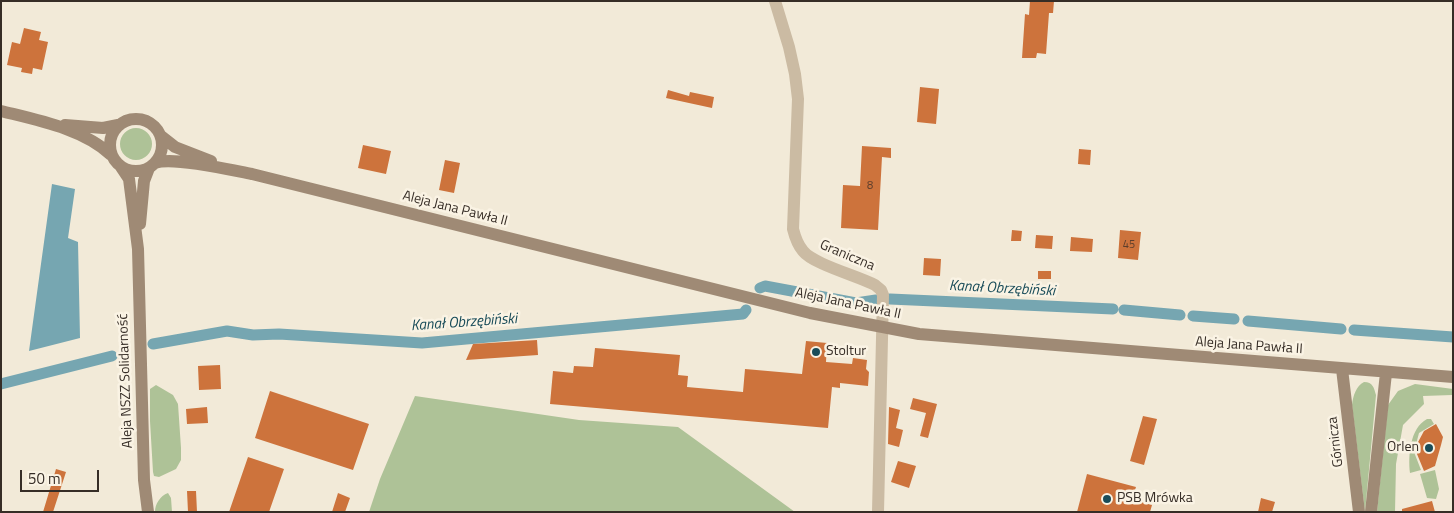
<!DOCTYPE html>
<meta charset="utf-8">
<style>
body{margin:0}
#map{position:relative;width:1454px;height:513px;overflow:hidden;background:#f2ead8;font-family:"Titillium Web",sans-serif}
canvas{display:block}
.frame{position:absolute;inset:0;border:2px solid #362d26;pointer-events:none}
.scale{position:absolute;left:20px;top:470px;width:79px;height:22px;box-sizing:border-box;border:2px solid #362d26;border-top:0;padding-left:6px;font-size:15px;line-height:18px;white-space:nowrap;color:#362d26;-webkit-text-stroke:4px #faf3e4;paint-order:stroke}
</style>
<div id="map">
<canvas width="1454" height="513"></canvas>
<div class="frame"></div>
<div class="scale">50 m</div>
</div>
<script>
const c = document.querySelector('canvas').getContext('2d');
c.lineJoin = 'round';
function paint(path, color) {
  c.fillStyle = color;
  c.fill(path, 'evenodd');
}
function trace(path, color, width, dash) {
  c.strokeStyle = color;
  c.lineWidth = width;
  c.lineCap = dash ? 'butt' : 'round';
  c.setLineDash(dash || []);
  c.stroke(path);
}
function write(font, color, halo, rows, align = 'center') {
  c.font = font + ' "Titillium Web",sans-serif';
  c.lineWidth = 5;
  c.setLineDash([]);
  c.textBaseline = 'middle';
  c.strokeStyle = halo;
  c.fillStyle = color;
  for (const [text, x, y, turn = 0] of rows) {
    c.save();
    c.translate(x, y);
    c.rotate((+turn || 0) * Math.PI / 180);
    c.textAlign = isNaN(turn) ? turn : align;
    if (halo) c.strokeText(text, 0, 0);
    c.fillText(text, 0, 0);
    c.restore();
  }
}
const green = new Path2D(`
 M120 144a16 16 0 1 1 32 0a16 16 0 1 1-32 0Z
 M1364,382C1373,382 1374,388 1376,395L1365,512L1352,405C1353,396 1356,386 1364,382Z
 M1415,384L1453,389V398L1452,395L1423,396L1424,404L1403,425L1396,464L1395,512H1377L1388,405L1398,391Z
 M156,385L173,395L178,404L181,448V460L176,469L159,477L154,476L153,472L150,421V389Z
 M415,396L579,420L678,427L795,512H369L380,479Z
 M1427,419H1431L1434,424L1419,433L1414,452L1421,470L1410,473C1408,455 1410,428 1427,419Z
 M1435,470L1439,489L1436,499L1427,498L1420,474Z
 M168,493L171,498L172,512H155C155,504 160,496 168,493Z`);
const water = new Path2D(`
 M52,184L75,189L68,238L78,242L80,338L29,351Z`);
const canal = new Path2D(`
 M760,288L765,286L856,303L876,300
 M890,299L1113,309
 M1124,310L1180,315
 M1193,316L1234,319
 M1248,321L1341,329
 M1354,330L1453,337
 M153,344L227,331L253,335L279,334L422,343L743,314L746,310
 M1,384L112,356`);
const building = new Path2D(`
 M1030,1H1054L1053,13H1049L1046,54L1037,53L1036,58H1022L1025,14L1029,15Z
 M24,28L41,32L39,40L48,42L42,70L33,68L32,74L21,72L22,68L7,65L12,42L20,44Z
 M920,87L939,89L936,124L917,122Z
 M668,90L689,96L690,92L714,97L712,108L666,98Z
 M363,145L391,151L386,174L358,168Z
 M862,146L891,148V158L882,157L878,230L841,228L843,185L860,186Z
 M1079,149L1091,150L1090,165L1078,164Z
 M445,160L460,163L454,193L439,190Z
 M1012,230L1022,231L1021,241H1011Z
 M1120,230L1141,232L1138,260L1118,258Z
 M1036,235L1053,236L1052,249L1035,248Z
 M1071,237L1093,239L1092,252L1070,251Z
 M924,258L941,259L940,276L923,275Z
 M1038,271H1051V279H1038Z
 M537,340L538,355L466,360L473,344Z
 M806,341L827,343L826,362L852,364L853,358L867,360L866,369L869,372L868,386L840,383V388L832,387L828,428L550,404L553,371L573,373L574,366L593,367L595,348L680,355L678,375L688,376L687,387L743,392L745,369L802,374Z
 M220,365L221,389L199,390L198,366Z
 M270,391L369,424L353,470L255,438Z
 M913,398L937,404L928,438L920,436L926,413L910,409Z
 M207,407L208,423L187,424L186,409Z
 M889,407L900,410L896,428L903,430L899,447L888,444Z
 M1143,416L1157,419L1144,465L1130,461Z
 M1436,424L1443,437L1441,445L1435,466L1424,471L1417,454V444L1424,431Z
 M248,457L284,469L269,512H229Z
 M898,461L916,466L909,488L891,482Z
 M56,469L66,472L53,512H43Z
 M1087,474L1136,487L1132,499L1152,505L1150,512H1077Z
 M187,491H196L197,512H188Z
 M338,493L350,498L345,512H332Z
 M1261,498L1275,502L1272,512H1258Z
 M1432,501L1435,512H1402V509Z`);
const street = new Path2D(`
 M775,1L789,47L795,74L798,99L793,229C795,237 797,244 803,251C813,264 858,276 875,285L881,290L883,295L878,512`);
const secondary = new Path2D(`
 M1,111C37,120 84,129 111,155
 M110 145a26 26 0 1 1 52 0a26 26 0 1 1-52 0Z
 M65,125L103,128L118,125
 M161,136L175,147L211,161
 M155,163C172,156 231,170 252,174L810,313L919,334L1453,377
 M121,167L129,179L138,249L144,480L148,512
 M140,224L144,181L149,168
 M1342,369L1359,512
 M1371,512L1386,373`);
const markers = [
 [816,352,5,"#194c59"],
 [1429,448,5,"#194c59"],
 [1107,499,5,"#194c59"]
];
const numberNames = [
 ["8",870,186],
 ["45",1129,245]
];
const streetNames = [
 ["Aleja Jana Pawła II",455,209,14],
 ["Graniczna",847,256,23],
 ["Aleja Jana Pawła II",848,304,12],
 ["Aleja Jana Pawła II",1249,346,4],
 ["Aleja NSZZ Solidarność",126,381,-92],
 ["Górnicza",1336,442,-97]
];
const poiNames = [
 ["Stoltur",826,352],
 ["Orlen",1419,448,"right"],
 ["PSB Mrówka",1117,499]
];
const waterNames = [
 ["Kanał Obrzębiński",1002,289,3],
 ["Kanał Obrzębiński",464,323,-4]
];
paint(green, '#aec297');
paint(water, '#76a6b1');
trace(canal, '#76a6b1', 11);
paint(building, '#cd733c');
trace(street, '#cbbba3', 12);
trace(secondary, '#9f8a75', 12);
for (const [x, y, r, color] of markers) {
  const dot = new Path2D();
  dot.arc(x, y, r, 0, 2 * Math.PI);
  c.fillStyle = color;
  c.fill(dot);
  trace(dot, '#faf3e4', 2);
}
write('11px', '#5c3e2c', null, numberNames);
write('14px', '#362d26', '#faf3e4', streetNames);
write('14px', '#362d26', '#faf3e4', poiNames, 'left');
write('italic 15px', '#194c59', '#faf3e4', waterNames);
</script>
